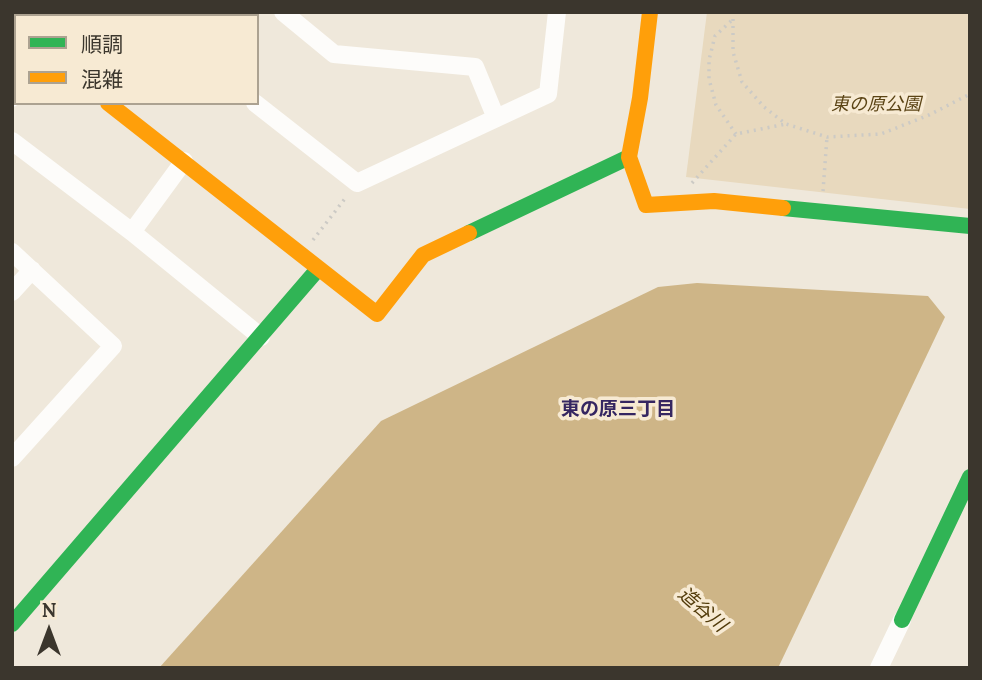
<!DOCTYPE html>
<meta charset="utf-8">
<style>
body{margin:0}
#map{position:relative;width:982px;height:680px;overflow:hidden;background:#efe8db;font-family:Lora,"Noto Sans JP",serif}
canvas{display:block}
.frame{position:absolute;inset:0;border:14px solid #3b362d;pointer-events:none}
.legend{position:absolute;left:14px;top:14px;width:245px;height:91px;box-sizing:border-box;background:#f7ead3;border:2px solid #aca291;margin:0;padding:9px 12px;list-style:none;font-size:21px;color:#3b362d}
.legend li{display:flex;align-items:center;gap:14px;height:35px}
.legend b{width:35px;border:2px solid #aca291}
.north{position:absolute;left:14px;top:596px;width:70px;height:70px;-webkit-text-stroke:5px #f7ead3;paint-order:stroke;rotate:0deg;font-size:19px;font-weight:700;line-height:28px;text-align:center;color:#3b362d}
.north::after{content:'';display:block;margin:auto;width:24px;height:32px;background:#3b362d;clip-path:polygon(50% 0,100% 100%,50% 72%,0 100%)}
</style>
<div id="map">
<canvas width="982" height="680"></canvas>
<div class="frame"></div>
<ul class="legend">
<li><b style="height:9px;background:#30b455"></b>順調</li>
<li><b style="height:9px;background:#ff9f0a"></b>混雑</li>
</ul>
<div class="north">N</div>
</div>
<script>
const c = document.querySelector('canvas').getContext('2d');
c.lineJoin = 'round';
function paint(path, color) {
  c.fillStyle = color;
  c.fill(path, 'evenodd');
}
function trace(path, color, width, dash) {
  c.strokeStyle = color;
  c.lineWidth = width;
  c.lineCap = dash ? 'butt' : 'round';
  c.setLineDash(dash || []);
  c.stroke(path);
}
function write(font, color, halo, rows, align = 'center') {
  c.font = font + ' Lora,"Noto Sans JP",serif';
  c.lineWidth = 7;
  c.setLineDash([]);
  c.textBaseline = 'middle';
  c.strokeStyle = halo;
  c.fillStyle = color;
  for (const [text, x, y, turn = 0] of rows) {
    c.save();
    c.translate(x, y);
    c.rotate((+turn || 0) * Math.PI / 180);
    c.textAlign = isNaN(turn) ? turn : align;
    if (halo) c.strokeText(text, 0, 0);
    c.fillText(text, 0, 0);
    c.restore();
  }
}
const green = new Path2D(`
 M707,12H970V209L686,177Z`);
const water = new Path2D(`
 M697,283L928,296L945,317L778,668H159L381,421L658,287Z`);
const path = new Path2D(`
 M733,12V52L742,82L764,107L786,124L827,137L881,134L929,115L970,94
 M731,21L715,36L709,60V79L716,105L736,134
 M692,183L736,134L786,124
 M823,191L827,137
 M313,240L347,196`);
const street = new Path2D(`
 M136,12L141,16
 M283,12L334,54L475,67L496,118
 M21,16L25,12
 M99,16L102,12
 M232,16L235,12
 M12,26L16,29
 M12,98L16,94
 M255,103L357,183L548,94L557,12
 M12,141L132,232L261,337
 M132,232L184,161
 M12,252L113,346L12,458
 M12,292L32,270
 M879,668L902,620`);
const fast = new Path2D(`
 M783,208L970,226
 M469,233L629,157
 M902,620L970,477
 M12,624L318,269`);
const slow = new Path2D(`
 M650,12L640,98L629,157L646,205L714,201L783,208
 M108,103L377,314L423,255L469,233`);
const parkNames = [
 ["東の原公園",876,105]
];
const neighbourhoodNames = [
 ["東の原三丁目",618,410]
];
const waterNames = [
 ["造谷川",702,610,41]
];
paint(green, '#e8d9be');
paint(water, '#ceb587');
trace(path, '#cccac5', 3.5, [2, 5]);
trace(street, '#fdfcfa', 18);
trace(fast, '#30b455', 16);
trace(slow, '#ff9f0a', 16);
write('italic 18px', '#5b4415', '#f7ead3', parkNames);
write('bold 19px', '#352661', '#f7ead3', neighbourhoodNames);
write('italic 19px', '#523b0a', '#f7ead3', waterNames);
</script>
